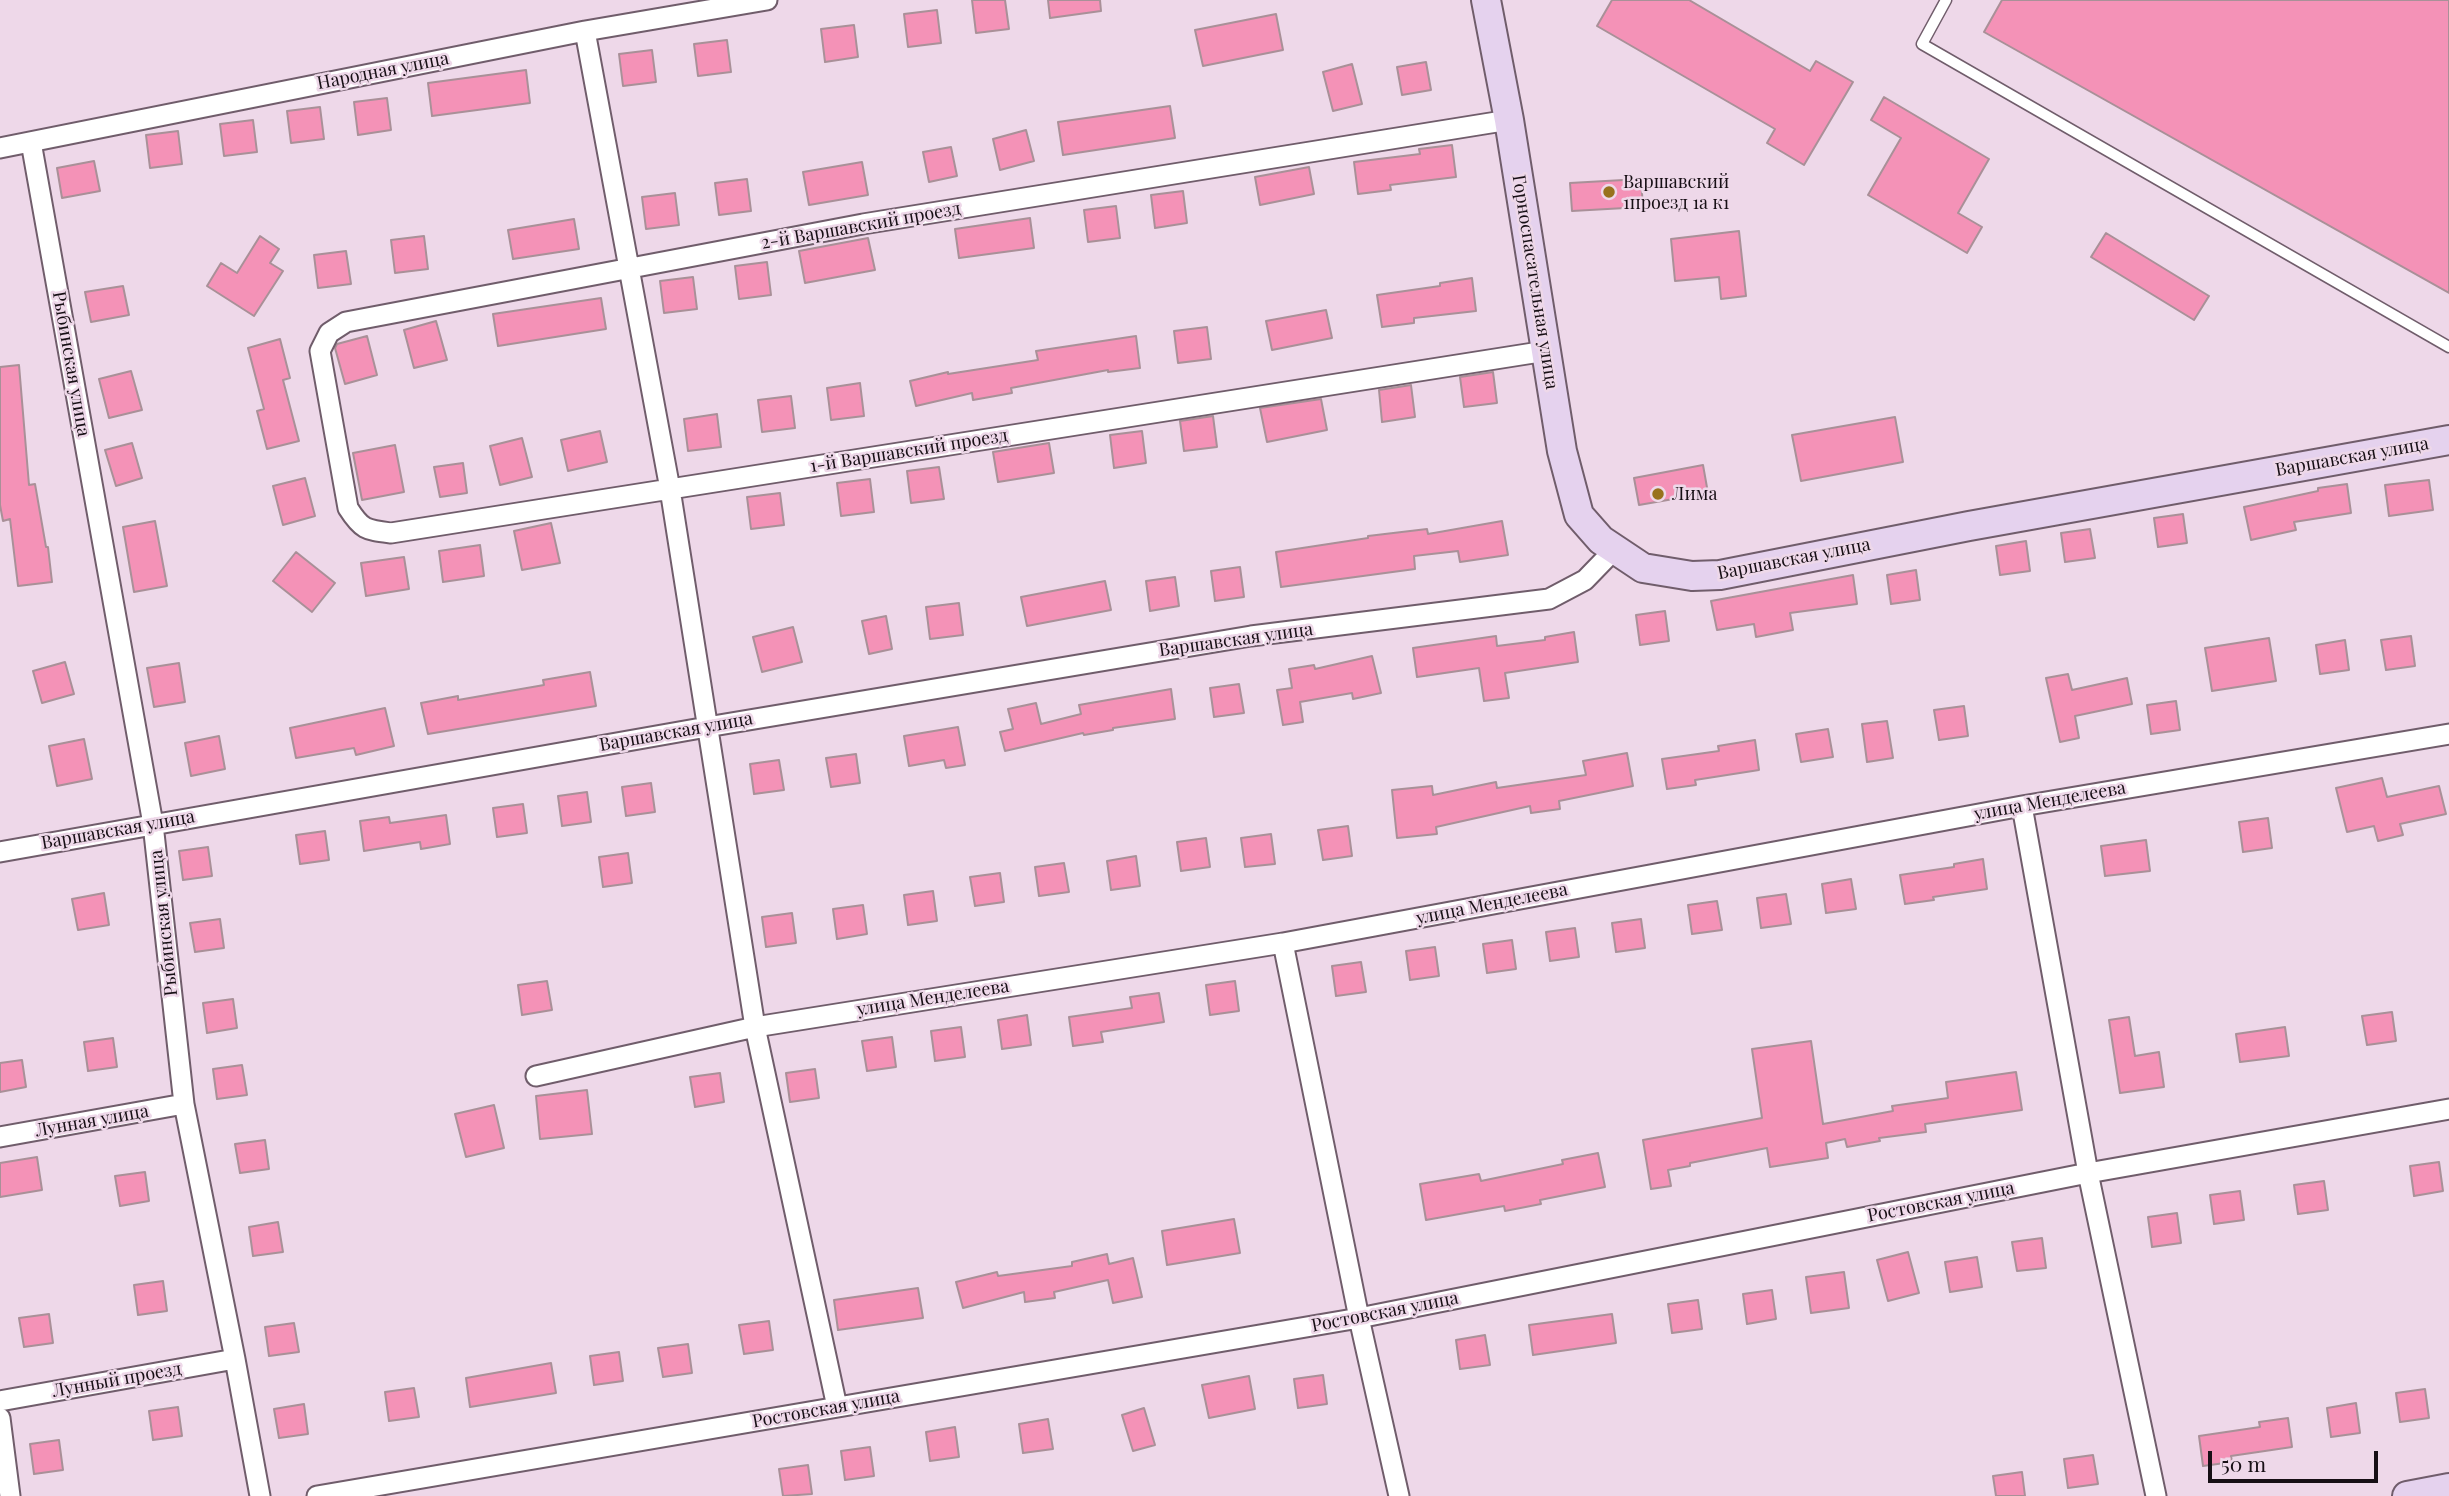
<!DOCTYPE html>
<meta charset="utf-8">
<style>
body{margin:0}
#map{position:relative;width:2449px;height:1496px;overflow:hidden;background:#eed8e9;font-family:"Playfair Display",serif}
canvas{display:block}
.scale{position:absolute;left:2208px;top:1451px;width:170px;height:32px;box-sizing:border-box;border:4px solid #170f15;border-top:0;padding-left:9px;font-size:21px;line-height:24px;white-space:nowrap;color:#170f15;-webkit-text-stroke:5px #eed8e9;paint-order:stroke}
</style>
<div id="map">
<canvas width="2449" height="1496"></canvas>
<div class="scale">50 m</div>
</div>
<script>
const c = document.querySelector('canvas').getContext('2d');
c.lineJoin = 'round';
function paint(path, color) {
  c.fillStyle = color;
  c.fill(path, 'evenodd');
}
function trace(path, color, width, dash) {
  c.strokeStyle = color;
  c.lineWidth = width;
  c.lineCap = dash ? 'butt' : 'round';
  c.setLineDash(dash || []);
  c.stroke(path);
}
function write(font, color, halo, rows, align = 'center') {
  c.font = font + ' "Playfair Display",serif';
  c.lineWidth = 5;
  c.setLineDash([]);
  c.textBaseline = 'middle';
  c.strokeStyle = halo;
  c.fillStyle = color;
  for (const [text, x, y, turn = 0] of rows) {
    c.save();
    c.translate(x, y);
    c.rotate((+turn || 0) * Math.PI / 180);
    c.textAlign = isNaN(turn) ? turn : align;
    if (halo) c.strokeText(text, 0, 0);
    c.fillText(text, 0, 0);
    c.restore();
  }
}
const building = new Path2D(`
 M972,0H1005L1009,29L976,33Z
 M1048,0H1100L1101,11L1050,18Z
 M1612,0H1689L1810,71L1816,61L1853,82L1804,165L1767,143L1775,129L1597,26Z
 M2002,0H2449V293L1984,32Z
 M937,10L941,43L908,47L904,14Z
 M1276,14L1283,50L1203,66L1195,30Z
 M854,25L858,57L825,62L821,29Z
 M727,40L731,72L698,76L694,44Z
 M652,50L656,82L623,86L619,54Z
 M1426,62L1431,90L1402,95L1397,67Z
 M1352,64L1362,104L1333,111L1323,72Z
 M526,70L530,103L432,116L428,83Z
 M1884,97L1989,159L1958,213L1982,227L1967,253L1868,195L1901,138L1871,120Z
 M387,98L391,130L358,135L354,102Z
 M1170,106L1175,138L1063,155L1058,122Z
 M320,107L324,139L291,143L287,111Z
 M253,120L257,152L224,156L220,124Z
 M1026,130L1034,161L1000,170L993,139Z
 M178,131L182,164L150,168L146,135Z
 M1452,145L1456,177L1390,185L1391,190L1358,194L1354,162L1420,154L1419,149Z
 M951,147L957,176L929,182L923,152Z
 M94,161L100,191L62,198L57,168Z
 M862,162L868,195L809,205L803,172Z
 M1309,167L1314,194L1260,205L1255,177Z
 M747,179L751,211L719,215L715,183Z
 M1641,179L1643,207L1572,211L1570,183Z
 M1183,191L1187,223L1155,228L1151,195Z
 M675,193L679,225L646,229L642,197Z
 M1116,206L1120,238L1088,242L1084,210Z
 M1030,218L1034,248L959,258L955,229Z
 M574,219L579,249L513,259L508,230Z
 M1739,231L1746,296L1721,299L1719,277L1675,281L1671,239Z
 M2106,233L2209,296L2194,320L2091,257Z
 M260,236L279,249L270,263L283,271L254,316L207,286L221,263L237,273Z
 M424,236L428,269L395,273L391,240Z
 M868,238L875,270L805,283L799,251Z
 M346,251L351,284L318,288L314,255Z
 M767,262L771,295L739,299L735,266Z
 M693,277L697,309L664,313L660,281Z
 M1472,278L1476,311L1414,318V323L1382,327L1377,295L1440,286V283Z
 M123,286L129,315L91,322L85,292Z
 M601,298L606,329L498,346L493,314Z
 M1326,310L1332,338L1272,350L1266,321Z
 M436,321L447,360L414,368L404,330Z
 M1207,327L1211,359L1178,363L1174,331Z
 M367,336L377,375L345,384L335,348L337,344Z
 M1136,336L1140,368L1108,372V370L1011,388L1012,393L973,400L972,393L916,406L910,381L948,372V374L1038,360L1036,351Z
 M280,339L290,378L283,380L299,441L267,449L257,411L264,409L248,348Z
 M19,365L29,485L35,484L46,547H48L52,582L18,586L10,519L3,521L0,505V367Z
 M131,371L142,410L109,418L99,379Z
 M1493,372L1497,403L1464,407L1460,377Z
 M860,383L864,416L831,420L827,388Z
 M1411,385L1415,417L1382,422L1379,390Z
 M791,396L795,428L762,432L758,400Z
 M1321,399L1327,430L1267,442L1260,408Z
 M717,414L721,447L688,451L684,419Z
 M1213,416L1217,447L1184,451L1180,421Z
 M1895,417L1903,462L1801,481L1792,435Z
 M600,431L607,462L568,471L561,440Z
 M1142,431L1146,463L1114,468L1110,435Z
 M522,438L532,477L500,485L490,446Z
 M132,443L142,478L116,486L105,450Z
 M1049,443L1054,473L998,482L993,452Z
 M395,445L404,492L362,500L353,453Z
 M463,463L467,493L440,497L434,467Z
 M1703,465L1708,493L1639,505L1634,478Z
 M939,467L944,499L911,503L907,471Z
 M305,478L315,516L283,525L273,486Z
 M870,479L874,512L841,516L837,483Z
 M2429,480L2433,510L2389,516L2385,485Z
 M2347,484L2351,513L2294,522L2296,530L2251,540L2244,507L2318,491V488Z
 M780,493L784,525L751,529L747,497Z
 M2183,514L2187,543L2158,547L2154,518Z
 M155,521L167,586L134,592L123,527Z
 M1502,521L1508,555L1460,562L1458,551L1414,556L1415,569L1281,587L1276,552L1368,538V536L1427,529L1428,534Z
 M551,523L560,563L522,570L514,531Z
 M2090,529L2095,558L2065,562L2061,533Z
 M2026,541L2030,571L2000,575L1996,546Z
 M480,545L484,576L443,582L439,551Z
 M296,552L335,583L312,612L273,581Z
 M404,557L409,589L366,596L361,563Z
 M1240,567L1244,597L1215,601L1211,571Z
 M1916,570L1920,600L1891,604L1887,575Z
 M1853,575L1857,604L1790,613L1793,630L1756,637L1754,624L1717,630L1711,601Z
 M1175,577L1179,606L1150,611L1146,581Z
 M1105,581L1111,610L1027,626L1021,597Z
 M959,603L963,635L930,639L926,607Z
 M1665,611L1669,641L1640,645L1636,615Z
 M886,616L892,649L869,654L862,621Z
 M793,627L802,662L762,672L753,637Z
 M1574,632L1578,662L1505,673L1509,698L1484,701L1479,668L1417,677L1413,648L1496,636L1497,646L1545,640V637Z
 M2411,636L2415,666L2386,670L2381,640Z
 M2269,638L2276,681L2212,691L2205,648Z
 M2345,640L2349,670L2320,674L2316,645Z
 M1372,656L1381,693L1353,699L1352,693L1300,702L1303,722L1283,725L1277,690L1292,688L1289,669L1314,665L1315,669Z
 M65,662L74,694L42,703L33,671Z
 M179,663L185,702L154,707L147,668Z
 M590,672L596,706L428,734L421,703L458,696V700L544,685L543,680Z
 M2068,674L2072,690L2127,678L2132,704L2075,716L2079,738L2060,742L2046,678Z
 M1239,684L1244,713L1214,717L1210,688Z
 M1171,689L1175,719L1113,728V730L1084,735L1083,733L1005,751L1000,732L1013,729L1008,709L1036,703L1041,724L1081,714L1079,705Z
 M2176,701L2180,730L2151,734L2147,705Z
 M1964,706L1968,736L1939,740L1934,710Z
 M385,708L394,746L356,755L354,748L296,758L290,728Z
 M1887,721L1893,758L1867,762L1862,724Z
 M958,727L965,765L946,768L944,760L909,766L904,736Z
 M1828,729L1833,757L1801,762L1796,734Z
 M219,736L225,769L191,776L185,743Z
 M84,739L92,779L57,786L49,746Z
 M1755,740L1759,770L1695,780L1696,785L1667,789L1662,759L1719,751L1718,746Z
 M1627,753L1633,786L1559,801L1560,809L1531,813L1530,806L1436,827L1437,834L1397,838L1392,790L1432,786L1433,795L1496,782L1497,788L1586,775L1583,761Z
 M856,754L860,783L831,787L826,758Z
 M779,760L784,790L754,794L750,764Z
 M2382,778L2387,797L2439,786L2446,814L2400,824L2403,835L2378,841L2374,826L2347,832L2336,788Z
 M651,783L655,812L626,816L622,787Z
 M587,792L591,822L562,826L558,796Z
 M523,804L527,833L497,837L493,808Z
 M446,815L450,844L421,849L420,842L364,851L360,821L389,817L390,823Z
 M2268,818L2272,848L2243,852L2239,822Z
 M1348,826L1352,856L1323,860L1318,830Z
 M325,831L329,860L300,864L296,835Z
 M1271,834L1275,864L1245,867L1241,838Z
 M1206,838L1210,867L1181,871L1177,842Z
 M2146,840L2150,871L2105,876L2101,846Z
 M208,847L212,876L183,880L179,851Z
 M628,853L632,883L603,887L599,857Z
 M1136,856L1140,886L1111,890L1107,861Z
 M1983,859L1987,889L1933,897L1934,900L1905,904L1900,875L1954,867V864Z
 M1064,863L1069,892L1039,896L1035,867Z
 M1000,873L1004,902L975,906L970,877Z
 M1851,879L1856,909L1826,913L1822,884Z
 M933,891L937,921L908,925L904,895Z
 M104,893L109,925L78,930L72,899Z
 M1786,894L1791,924L1761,928L1757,898Z
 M1717,901L1722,930L1692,934L1688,905Z
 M863,905L867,934L837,939L833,909Z
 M792,913L796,943L766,947L762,917Z
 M220,919L224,948L195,952L190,923Z
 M1641,919L1645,948L1616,952L1612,923Z
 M1575,928L1579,957L1550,961L1546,932Z
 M1512,940L1516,969L1487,973L1483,944Z
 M1435,947L1439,976L1410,980L1406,951Z
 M1361,962L1366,992L1336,996L1332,966Z
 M547,981L552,1010L522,1015L518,985Z
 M1235,981L1239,1011L1210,1015L1206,985Z
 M1159,993L1164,1022L1101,1032L1103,1042L1073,1046L1069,1017L1132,1008L1130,997Z
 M233,999L237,1028L207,1033L203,1003Z
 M2392,1012L2396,1041L2367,1045L2362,1016Z
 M1027,1015L1031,1045L1002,1049L998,1020Z
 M2129,1017L2135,1056L2159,1052L2164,1087L2120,1093L2109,1020Z
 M961,1027L965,1057L935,1061L931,1031Z
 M2285,1027L2289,1056L2240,1062L2236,1034Z
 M892,1037L896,1067L867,1071L862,1041Z
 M113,1038L117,1067L88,1071L84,1042Z
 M1811,1041L1823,1124L1893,1111L1892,1106L1948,1098L1946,1082L2016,1072L2022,1110L1925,1124L1926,1132L1879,1138L1880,1141L1847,1147L1845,1139L1826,1143L1828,1158L1770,1167L1767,1148L1690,1163V1166L1668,1170L1671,1186L1651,1189L1643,1140L1762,1118L1752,1049Z
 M22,1060L26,1087L0,1092V1063Z
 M242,1065L247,1095L217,1099L213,1069Z
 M815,1069L819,1098L790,1102L786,1073Z
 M720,1073L724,1102L695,1107L690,1077Z
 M587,1090L592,1134L540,1139L536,1096Z
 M494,1105L504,1148L466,1157L455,1114Z
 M265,1140L269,1169L240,1173L235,1144Z
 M1598,1153L1605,1187L1540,1200L1541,1204L1505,1211L1504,1206L1426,1220L1420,1184L1479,1174L1481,1181L1563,1164L1562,1160Z
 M37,1157L42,1190L0,1197V1163Z
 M2439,1162L2443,1191L2414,1196L2410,1166Z
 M145,1172L149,1201L120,1206L115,1176Z
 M2324,1181L2328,1210L2298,1214L2294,1185Z
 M2240,1191L2244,1220L2214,1224L2210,1195Z
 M2177,1213L2181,1243L2152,1247L2148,1217Z
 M1234,1219L1240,1253L1167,1265L1162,1231Z
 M278,1222L283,1252L253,1256L249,1227Z
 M2042,1238L2046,1268L2017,1271L2012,1242Z
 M1908,1252L1919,1293L1888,1301L1877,1260Z
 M1107,1254L1109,1264L1133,1258L1142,1297L1113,1303L1108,1280L1054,1292L1055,1298L1025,1302L1024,1292L963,1308L956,1282L997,1272L998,1276L1072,1266V1262Z
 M1977,1257L1982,1287L1950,1292L1945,1262Z
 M1844,1272L1849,1308L1811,1313L1806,1277Z
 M163,1281L167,1311L138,1315L134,1285Z
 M918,1288L923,1318L838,1330L834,1300Z
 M1772,1290L1776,1319L1747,1324L1743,1294Z
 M1698,1300L1702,1329L1672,1333L1668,1304Z
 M49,1314L53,1343L24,1347L19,1318Z
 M1612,1314L1616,1343L1533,1355L1529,1325Z
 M769,1321L773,1350L744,1354L739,1325Z
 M294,1323L299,1352L269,1356L265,1327Z
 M1485,1335L1490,1365L1460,1369L1456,1340Z
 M688,1344L692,1373L663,1377L658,1348Z
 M619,1352L623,1381L594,1385L590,1356Z
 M551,1363L556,1393L470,1407L466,1378Z
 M1323,1375L1327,1404L1298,1408L1294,1379Z
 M1249,1376L1255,1409L1209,1418L1202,1385Z
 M414,1388L419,1417L389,1421L385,1392Z
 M2425,1389L2429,1418L2400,1422L2396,1393Z
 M2356,1403L2360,1433L2331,1437L2327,1408Z
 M304,1404L308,1434L279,1438L274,1409Z
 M178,1407L182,1436L153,1440L149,1411Z
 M1144,1408L1155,1445L1133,1451L1122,1415Z
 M2288,1418L2292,1447L2231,1456L2232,1462L2203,1466L2199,1436L2260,1427L2259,1422Z
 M1048,1419L1053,1449L1023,1453L1019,1424Z
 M955,1427L959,1457L930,1461L926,1432Z
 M59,1440L63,1470L34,1474L30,1444Z
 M870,1447L874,1476L845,1480L841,1451Z
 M2093,1455L2098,1484L2068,1488L2064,1459Z
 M808,1465L812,1494L783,1496L779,1469Z
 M2022,1472L2025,1496H1996L1993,1476Z`);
const lane = new Path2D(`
 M1946,0L1922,44L2449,347`);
const street = new Path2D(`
 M585,31L670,489L755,1027L837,1407
 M1509,120L863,224L346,322L329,333L320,351L348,508C362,530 366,530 391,533L1546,351
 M31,142L153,824L184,1104L235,1359L260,1496
 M0,148L585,31L767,0
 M2022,806L2088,1173L2156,1496
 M0,852L707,727L1251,636L1549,599L1585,580L1615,549
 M1283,943L1359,1318L1399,1496
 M536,1076L755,1027L1283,943L2022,806L2449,734
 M0,1137L184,1104
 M0,1401L235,1359
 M0,1418L10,1496
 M317,1496L1359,1318L2088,1173L2449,1109`);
const secondary = new Path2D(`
 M1486,0L1509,120L1562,451L1579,515L1601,540L1643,568L1692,576L1720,575L1969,526L2449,440
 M2407,1496L2449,1488`);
const markers = [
 [1609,192,7,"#98721d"],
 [1658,494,7,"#98721d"]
];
const streetNames = [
 ["Народная улица",383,71,-11],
 ["2-й Варшавский проезд",861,226,-10],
 ["Горноспасательная улица",1535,282,81],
 ["Рыбинская улица",71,364,80],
 ["1-й Варшавский проезд",909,451,-9],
 ["Варшавская улица",2352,457,-10],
 ["Варшавская улица",1794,559,-11],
 ["Варшавская улица",1236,640,-8],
 ["Варшавская улица",676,732,-10],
 ["улица Менделеева",2050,801,-10],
 ["Варшавская улица",118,830,-10],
 ["улица Менделеева",1492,904,-11],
 ["Рыбинская улица",164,923,-96],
 ["улица Менделеева",933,998,-9],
 ["Лунная улица",92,1121,-10],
 ["Ростовская улица",1941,1202,-11],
 ["Ростовская улица",1385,1312,-11],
 ["Лунный проезд",117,1380,-10],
 ["Ростовская улица",826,1409,-10]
];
const poiNames = [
 ["Варшавский",1623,182],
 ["1проезд 1а к1",1623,203],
 ["Лима",1672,494]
];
paint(building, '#f492b7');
trace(building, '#a99098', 2);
trace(lane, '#705d6b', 13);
trace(street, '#705d6b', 23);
trace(secondary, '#705d6b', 32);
trace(lane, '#fff', 10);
trace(street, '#fff', 19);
trace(secondary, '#e5d2ee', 28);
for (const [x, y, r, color] of markers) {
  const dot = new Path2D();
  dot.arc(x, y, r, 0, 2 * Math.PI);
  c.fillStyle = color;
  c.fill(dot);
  trace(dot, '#eed8e9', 2.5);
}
write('18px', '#170f15', '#eed8e9', streetNames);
write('18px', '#170f15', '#eed8e9', poiNames, 'left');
</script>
